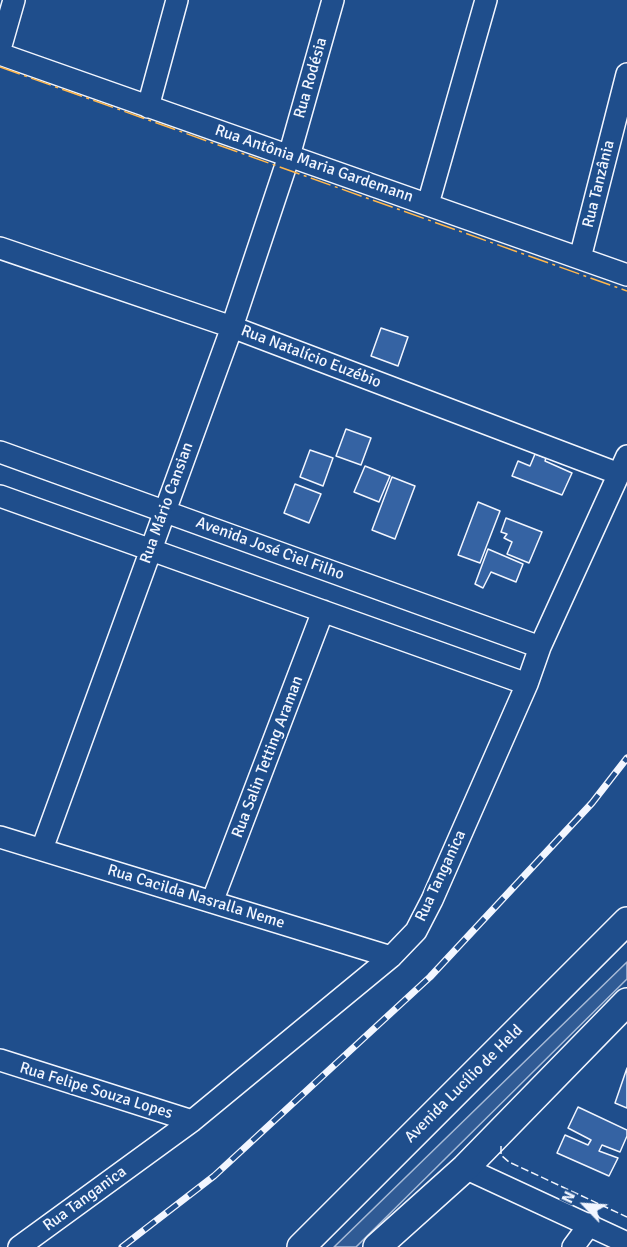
<!DOCTYPE html>
<meta charset="utf-8">
<style>
body{margin:0}
#map{position:relative;width:627px;height:1247px;overflow:hidden;background:#1f4e8c;font-family:Signika,sans-serif}
canvas{display:block}
.north{position:absolute;left:555px;top:1175px;width:60px;height:60px;-webkit-text-stroke:4px #1f4e8c;paint-order:stroke;rotate:295deg;font-size:16px;font-weight:700;line-height:24px;text-align:center;color:#f2f6ff}
.north::after{content:'';display:block;margin:auto;width:21px;height:27px;background:#f2f6ff;clip-path:polygon(50% 0,100% 100%,50% 72%,0 100%)}
</style>
<div id="map">
<canvas width="627" height="1247"></canvas>
<div class="north">N</div>
</div>
<script>
const c = document.querySelector('canvas').getContext('2d');
c.lineJoin = 'round';
function paint(path, color) {
  c.fillStyle = color;
  c.fill(path, 'evenodd');
}
function trace(path, color, width, dash) {
  c.strokeStyle = color;
  c.lineWidth = width;
  c.lineCap = dash ? 'butt' : 'round';
  c.setLineDash(dash || []);
  c.stroke(path);
}
function write(font, color, halo, rows, align = 'center') {
  c.font = font + ' Signika,sans-serif';
  c.lineWidth = 4.5;
  c.setLineDash([]);
  c.textBaseline = 'middle';
  c.strokeStyle = halo;
  c.fillStyle = color;
  for (const [text, x, y, turn = 0] of rows) {
    c.save();
    c.translate(x, y);
    c.rotate((+turn || 0) * Math.PI / 180);
    c.textAlign = isNaN(turn) ? turn : align;
    if (halo) c.strokeText(text, 0, 0);
    c.fillText(text, 0, 0);
    c.restore();
  }
}
const built = new Path2D(`
 M627,962V979L356,1247H334Z`);
const building = new Path2D(`
 M381,328L408,337L398,366L371,356Z
 M346,429L371,438L361,465L336,456Z
 M310,450L333,458L323,486L300,477Z
 M535,454L546,458L545,461L572,473L562,495L512,476L518,461L530,466Z
 M365,466L390,476L379,502L354,492Z
 M392,477L415,486L395,539L372,530Z
 M295,484L321,494L309,523L284,513Z
 M478,502L500,511L480,563L458,555Z
 M506,518L542,532L529,563L507,554L512,542L504,538L507,534L501,532Z
 M488,549L523,564L516,582L491,572L483,588L475,584Z
 M627,1068V1108L615,1103Z
 M578,1107L627,1130V1136L620,1152L602,1145L599,1151L618,1158L609,1176L557,1153L565,1135L588,1145L591,1140L568,1128Z`);
const minor = new Path2D(`
 M0,49L14,0
 M0,54L627,275
 M148,107L177,0
 M428,204L486,0
 M0,248L232,327L619,474
 M580,258L627,74
 M0,452L540,647
 M0,496L527,684
 M0,837L391,957
 M42,849L232,327L289,156L333,0
 M212,902L323,611
 M0,1060L192,1121
 M465,1168L627,1243
 M19,1247L192,1121L391,957L416,931L432,900L527,684L540,647L627,456
 M573,1247L590,1224`);
const major = new Path2D(`
 M301,1247L627,921
 M377,1247L465,1168L627,1002`);
const rail = new Path2D(`
 M122,1247L214,1176L430,977L592,803L627,758`);
const fence = new Path2D(`
 M501,1146V1155L509,1162L627,1217`);
const power = new Path2D(`
 M0,67L627,291`);
const streetNames = [
 ["Rua Rodésia",311,78,-74],
 ["Rua Antônia Maria Gardemann",314,164,19],
 ["Rua Tanzânia",599,184,-76],
 ["Rua Natalício Euzébio",311,357,21],
 ["Rua Mário Cansian",167,503,-70],
 ["Avenida José Ciel Filho",270,549,20],
 ["Rua Salin Tetting Araman",268,757,-69],
 ["Rua Tanganica",441,876,-65],
 ["Rua Cacilda Nasralla Neme",196,897,17],
 ["Avenida Lucílio de Held",464,1084,-45],
 ["Rua Felipe Souza Lopes",96,1091,17],
 ["Rua Tanganica",85,1199,-36]
];
paint(built, '#305b95');
trace(built, '#a8bbd7', 1.5);
paint(building, '#3563a3');
trace(building, '#f2f6ff', 1.5);
trace(minor, '#f2f6ff', 24);
trace(major, '#f2f6ff', 30);
trace(minor, '#1f4e8c', 21);
trace(major, '#1f4e8c', 27);
trace(rail, '#f2f6ff', 7);
trace(rail, '#1f4e8c', 4.5, [14]);
trace(fence, '#f2f6ff', 1.5, [8, 3]);
trace(power, '#ffb74d', 1.5, [21, 4.5, 3, 4.5]);
write('16px', '#f2f6ff', '#1f4e8c', streetNames);
</script>
